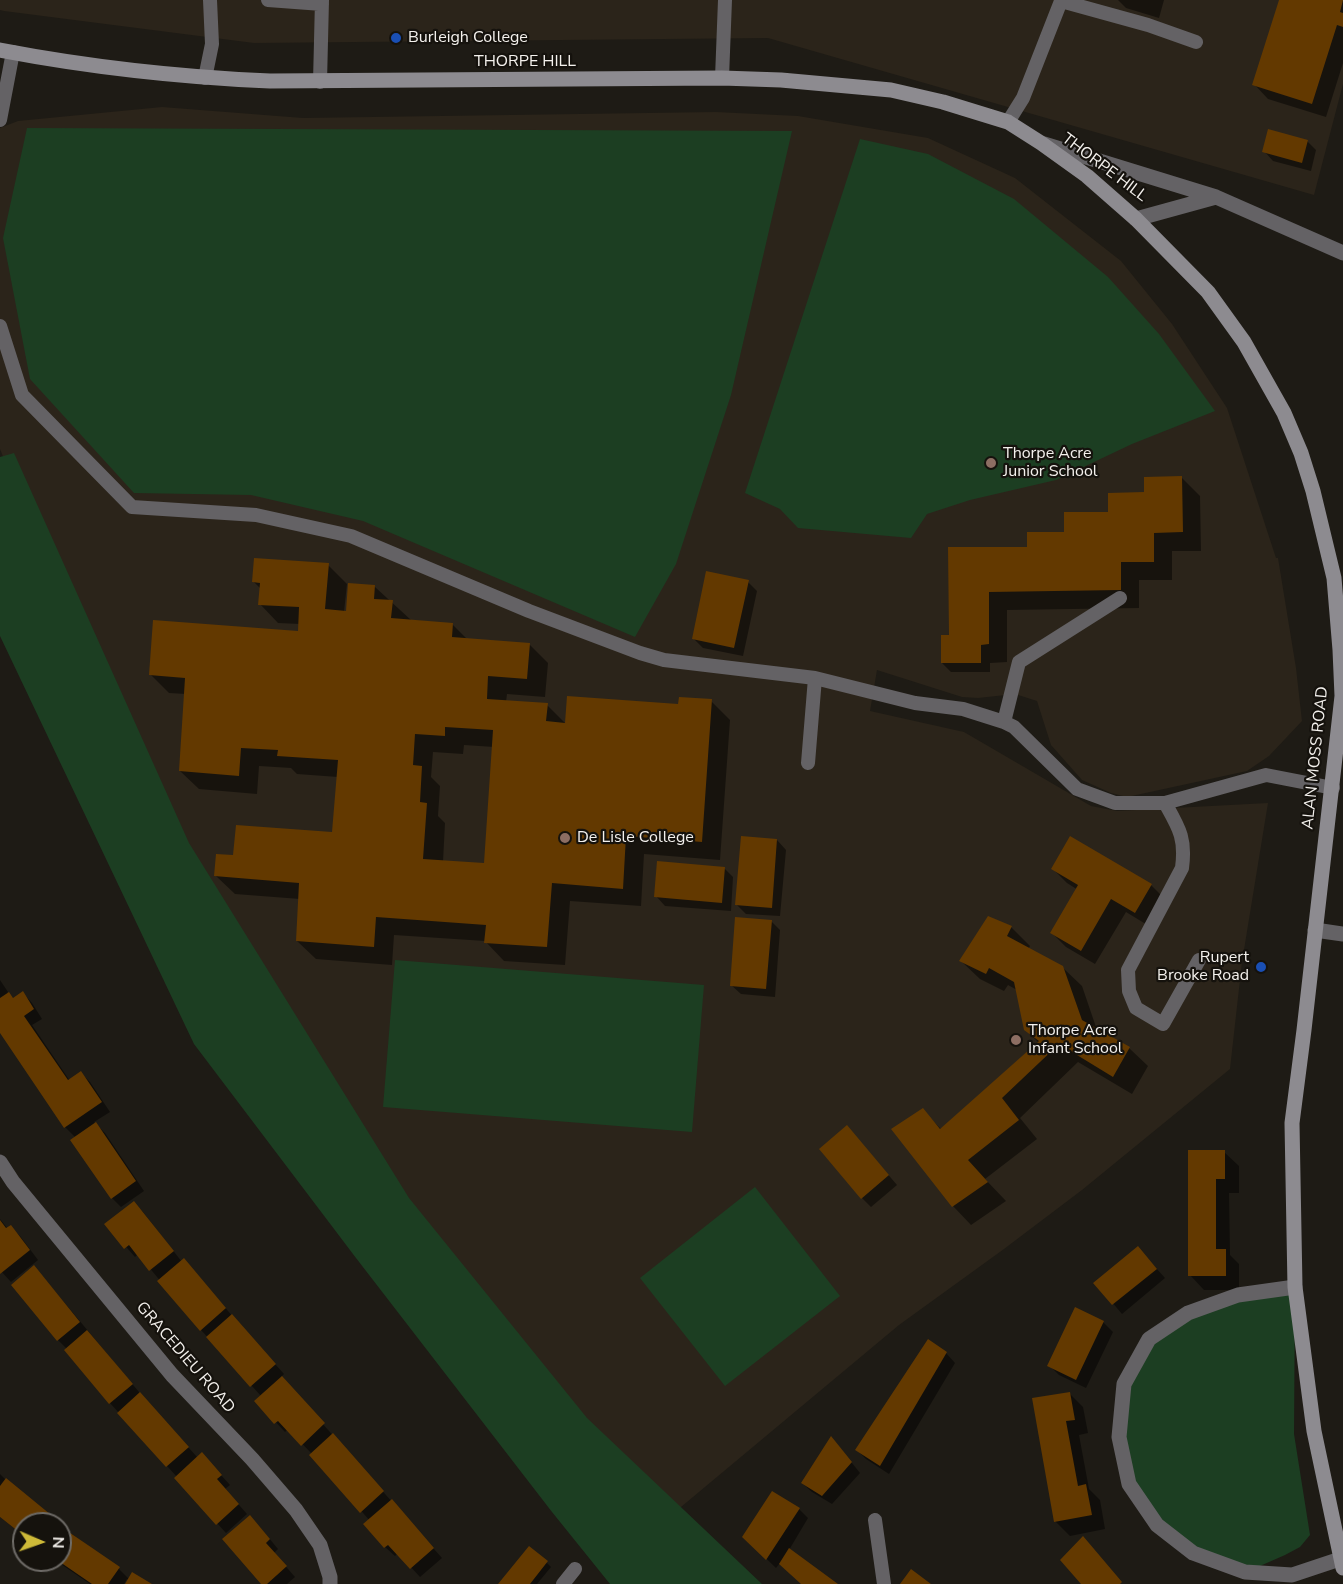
<!DOCTYPE html>
<style>
body{margin:0}
#map{position:relative;width:1343px;height:1584px;overflow:hidden;background:#1e1b15;font-family:"Nunito Sans",sans-serif}
canvas{display:block}
.north{position:absolute;left:12px;top:1512px;width:60px;height:60px;box-sizing:border-box;background:#15120d;border:2px solid #6e6b67;border-radius:50%;rotate:92deg;font-size:16px;font-weight:700;line-height:24px;text-align:center;color:#f4f1ed}
.north::after{content:'';display:block;margin:auto;width:21px;height:27px;background:#cdb938;clip-path:polygon(50% 0,100% 100%,50% 72%,0 100%)}
</style>
<div id="map">
<canvas width="1343" height="1584"></canvas>
<div class="north">N</div>
</div>
<script>
const c = document.querySelector('canvas').getContext('2d');
c.lineJoin = 'round';
function paint(path, color) {
  c.fillStyle = color;
  c.fill(path, 'evenodd');
}
function trace(path, color, width, dash) {
  c.strokeStyle = color;
  c.lineWidth = width;
  c.lineCap = dash ? 'butt' : 'round';
  c.setLineDash(dash || []);
  c.stroke(path);
}
function write(font, color, halo, rows, align = 'center') {
  c.font = font + ' "Nunito Sans",sans-serif';
  c.lineWidth = 4.5;
  c.setLineDash([]);
  c.textBaseline = 'middle';
  c.strokeStyle = halo;
  c.fillStyle = color;
  for (const [text, x, y, turn = 0] of rows) {
    c.save();
    c.translate(x, y);
    c.rotate((+turn || 0) * Math.PI / 180);
    c.textAlign = isNaN(turn) ? turn : align;
    if (halo) c.strokeText(text, 0, 0);
    c.fillText(text, 0, 0);
    c.restore();
  }
}
const built = new Path2D(`
 M0,0H1343V84L1314,195L768,38L254,43L4,11L0,10Z
 M162,107L303,118L716,112L798,116L928,138L1015,178L1121,261L1172,324L1227,408L1276,558H1278L1296,668L1302,721L1269,756L1247,771L1127,797L1111,793L1082,780L1051,745L1037,701L1015,694L978,698L962,697L877,670L870,711L964,732L1091,806L1117,811L1268,803L1242,962L1230,1069L1082,1190L1004,1249L899,1325L675,1512L515,1354L288,1034L90,674L0,449V128L18,121Z`);
const green = new Path2D(`
 M27,128L792,131L731,395L676,564L635,637L363,521L251,495L134,493L30,379L3,238Z
 M860,139L928,154L1014,199L1108,277L1159,334L1215,411L1132,444L1056,480L970,500L927,514L911,538L798,528L780,509L745,493Z
 M14,453L189,843L409,1198L587,1418L762,1584H610L552,1512L356,1258L194,1044L0,636V457Z
 M395,960L704,985L692,1132L383,1107Z
 M755,1187L840,1296L725,1386L640,1278Z
 M1295,1287L1294,1434L1310,1535L1300,1547L1285,1555L1244,1573L1193,1553L1129,1484L1119,1437L1124,1384L1149,1339L1188,1313Z`);
const shadow = new Path2D(`
 M1118,0H1164L1159,18L1126,8Z
 M1280,0H1343V63L1326,117L1268,99L1254,84Z
 M1307,141L1316,150L1311,171L1273,161L1264,151Z
 M1182,478L1200,496L1201,551H1172V580H1139V608L1007,610V662L990,663V672H951L942,663L950,636V549L1028,548L1110,513Z
 M328,565L347,584L344,612H348L375,587L411,620L452,624L467,639L529,644L548,663L545,697L507,694L506,702L547,705L566,724L711,701L730,720L720,860L644,854L641,906L570,901L565,965L504,961L485,941L394,935L392,965L316,959L297,941L300,899L235,894L216,876L234,857L334,833L338,777L297,774L291,768L259,766L257,794L199,789L180,771L186,694L169,693L151,675L300,633V624L278,623L260,604L261,589L254,582ZM464,745L494,747L485,865L443,862L445,823L438,816L440,786L431,777L433,752L463,754Z
 M748,582L757,591L743,656L703,648L694,639Z
 M777,840L786,850L780,916L746,914L737,905Z
 M724,868L733,877L731,911L665,906L656,896Z
 M1053,869L1151,885L1165,899L1149,926L1126,912L1095,964L1066,947L1052,933L1078,890L1067,883Z
 M771,921L780,930L775,997L741,994L731,985Z
 M1011,927L1030,946L1028,949L1062,967L1082,986L1097,1030L1129,1048L1148,1066L1132,1094L1078,1062L1020,1118L1037,1139L985,1179L1006,1201L971,1225L953,1206L922,1110L942,1130L1039,1043L1025,1029L1017,990L1008,985L1004,991L980,979L961,961Z
 M0,980L8,992L7,993L14,999L23,993L32,1003L42,1019L32,1025L70,1081L81,1073L90,1082L110,1112L94,1122L105,1133L144,1191L121,1207L112,1198L76,1138L65,1127L0,1030Z
 M856,1137L897,1185L871,1207L862,1198Z
 M1190,1152H1224L1239,1166V1193H1229L1230,1255L1239,1264V1290H1204L1190,1275Z
 M134,1203L143,1212L182,1262L193,1270L234,1318L284,1374L281,1377L442,1558L420,1577L398,1553L395,1556L385,1547L365,1524L370,1521L312,1454L288,1429L285,1432L256,1401L261,1396L201,1330L138,1254L135,1257L106,1224Z
 M0,1219L8,1229L11,1227L20,1236L38,1260L11,1282L0,1270Z
 M1138,1248L1165,1278L1122,1314L1096,1283Z
 M43,1277L149,1404L198,1458L211,1464L230,1485L225,1489L247,1514L226,1533L176,1478L177,1477L110,1403L67,1349L58,1340Z
 M1076,1309L1103,1322L1113,1332L1086,1388L1059,1375L1049,1365Z
 M946,1353L955,1363L889,1474L866,1459L857,1450Z
 M1069,1393L1083,1407L1088,1433L1079,1435L1089,1489L1100,1500L1105,1529L1070,1536L1055,1521L1034,1399Z
 M840,1448L860,1473L832,1504L812,1492L802,1483Z
 M0,1474L6,1480L59,1524H24V1536L0,1517Z
 M799,1509L808,1518L789,1550L836,1584H802L780,1563L776,1568L744,1537Z
 M60,1525L119,1569L130,1580L149,1584H127L129,1581L127,1579L124,1584H90L55,1560H60Z
 M259,1526L278,1549L274,1553L295,1577L287,1584H263Z
 M547,1563L551,1567L537,1584H500Z`);
const building = new Path2D(`
 M1279,0H1343L1340,12L1343,13V27L1337,25L1312,104L1252,85Z
 M1268,129L1308,140L1302,163L1262,152Z
 M1182,476L1183,532L1154,533V562H1121V590L989,592V644L981,645V663H941V635H949L948,547H1027V532H1064V512H1108V493L1144,492V477Z
 M254,558L329,563L325,609L346,611L348,583L375,585L374,599L393,600L391,618L453,623L452,637L530,643L527,679L488,676L487,699L548,703L546,721L565,723L567,696L678,704L679,697L712,699L702,842L626,836L623,889L552,883L547,947L484,943L486,925L376,917L374,947L296,941L299,883L214,876L216,854L233,855L236,825L332,832L338,760L277,756L278,750L241,748L239,776L179,771L185,678L149,675L153,620L298,631L299,607L258,605L260,583L252,582ZM445,727L493,730L484,863L423,859L427,803L420,802L422,766L413,765L415,734L445,736Z
 M706,571L749,580L734,648L692,639Z
 M741,836L777,839L772,908L735,905Z
 M1070,836L1152,884L1135,913L1111,899L1081,951L1050,933L1078,885L1051,869Z
 M657,861L725,867L722,903L654,897Z
 M988,916L1012,926L1007,936L1063,966L1082,1020L1130,1047L1113,1077L1059,1044L1002,1098L1019,1120L968,1160L988,1182L952,1207L891,1129L923,1108L940,1129L1039,1041L1024,1030L1014,982L989,968L986,974L959,961Z
 M735,917L772,920L766,989L730,986Z
 M23,991L34,1009L24,1016L68,1080L81,1071L102,1102L64,1128L0,1033V998L9,992L13,998Z
 M96,1122L136,1181L111,1199L70,1140Z
 M847,1125L889,1175L861,1199L819,1149Z
 M1188,1150H1225V1179H1216V1249H1226V1276H1188Z
 M134,1201L174,1251L149,1271L129,1245L124,1249L104,1224Z
 M0,1220L6,1228L11,1225L30,1250L0,1274Z
 M1138,1246L1157,1269L1112,1305L1093,1283Z
 M184,1258L226,1308L200,1331L157,1281Z
 M34,1265L80,1322L57,1341L11,1285Z
 M1075,1307L1104,1321L1076,1380L1047,1366Z
 M232,1314L276,1364L250,1387L206,1337Z
 M87,1330L133,1384L109,1404L64,1350Z
 M928,1339L947,1352L880,1466L855,1450Z
 M282,1376L325,1423L301,1446L278,1421L274,1424L254,1401Z
 M140,1392L189,1447L166,1467L117,1413Z
 M1070,1392L1075,1420L1066,1421L1078,1486L1086,1484L1092,1515L1054,1522L1032,1398Z
 M333,1433L384,1491L360,1513L309,1455Z
 M831,1436L852,1462L822,1496L801,1483Z
 M202,1452L222,1475L217,1479L239,1504L216,1525L174,1478Z
 M6,1478L56,1519L52,1524H24V1536L0,1517V1486Z
 M772,1491L800,1508L766,1560L742,1537Z
 M392,1499L434,1548L410,1569L388,1545L384,1548L363,1524Z
 M250,1515L270,1539L266,1543L287,1566L267,1584H261L222,1539Z
 M60,1526L120,1567L108,1584H92L57,1560H60Z
 M1083,1536L1122,1582L1120,1584H1081L1060,1560Z
 M529,1546L548,1561L530,1584H498Z
 M789,1548L838,1584H801L779,1564Z
 M911,1569L931,1584H900Z
 M132,1572L152,1584H125Z`);
const lane = new Path2D(`
 M268,0L322,4
 M205,78L212,44L210,0
 M722,78L725,0
 M320,82L322,0
 M0,120L13,52
 M1008,122L1023,98L1061,1L1148,25L1196,42
 M0,326L22,395L132,507L256,515L351,536L529,611L640,653L664,660L815,678L915,703L963,709L1004,722L1014,727L1077,789L1115,803H1165L1266,775L1333,788
 M1004,722L1019,662L1120,598
 M808,763L815,678
 M1165,803C1179,828 1186,838 1182,868L1128,970L1129,991L1136,1008L1163,1024L1199,960
 M875,1520L884,1584
 M563,1584L575,1569`);
const street = new Path2D(`
 M1044,144L1216,197L1343,253
 M1136,219L1216,197
 M1315,930L1343,934
 M0,1162L13,1182L172,1375L252,1459L296,1510L320,1545L330,1577V1584
 M1295,1287L1238,1295L1188,1313L1149,1339L1124,1384L1119,1437L1129,1484L1157,1525L1193,1553L1245,1572L1292,1575L1340,1559`);
const secondary = new Path2D(`
 M0,50C89,67 180,77 270,81L722,78L781,80L891,90L943,102L1008,122L1041,143L1087,176L1136,219L1208,292L1244,342L1284,413L1301,453L1313,491L1334,578L1340,650L1342,696L1304,1030L1292,1123L1295,1287L1314,1431L1343,1568`);
const markers = [
 [396,38,6,"#1a4fb4"],
 [991,463,6,"#8d6e63"],
 [565,838,6,"#8d6e63"],
 [1261,967,6,"#1a4fb4"],
 [1016,1040,6,"#8d6e63"]
];
const poiNames = [
 ["Burleigh College",408,38],
 ["Thorpe Acre",1003,454],
 ["Junior School",1003,472],
 ["De Lisle College",577,838],
 ["Rupert",1249,958,"right"],
 ["Brooke Road",1249,976,"right"],
 ["Thorpe Acre",1028,1031],
 ["Infant School",1028,1049]
];
const streetNames = [
 ["THORPE HILL",525,62],
 ["THORPE HILL",1104,168,37],
 ["ALAN MOSS ROAD",1316,758,-84],
 ["GRACEDIEU ROAD",185,1358,49]
];
paint(built, '#2b241a');
paint(green, '#1c3e22');
paint(shadow, '#0007');
paint(building, '#633900');
trace(lane, '#646265', 14);
trace(street, '#646265', 15);
trace(secondary, '#8d8b90', 15);
for (const [x, y, r, color] of markers) {
  const dot = new Path2D();
  dot.arc(x, y, r, 0, 2 * Math.PI);
  c.fillStyle = color;
  c.fill(dot);
  trace(dot, '#15120d', 2);
}
write('16px', '#f4f1ed', '#15120d', poiNames, 'left');
write('16px', '#f4f1ed', '#15120d', streetNames);
</script>
